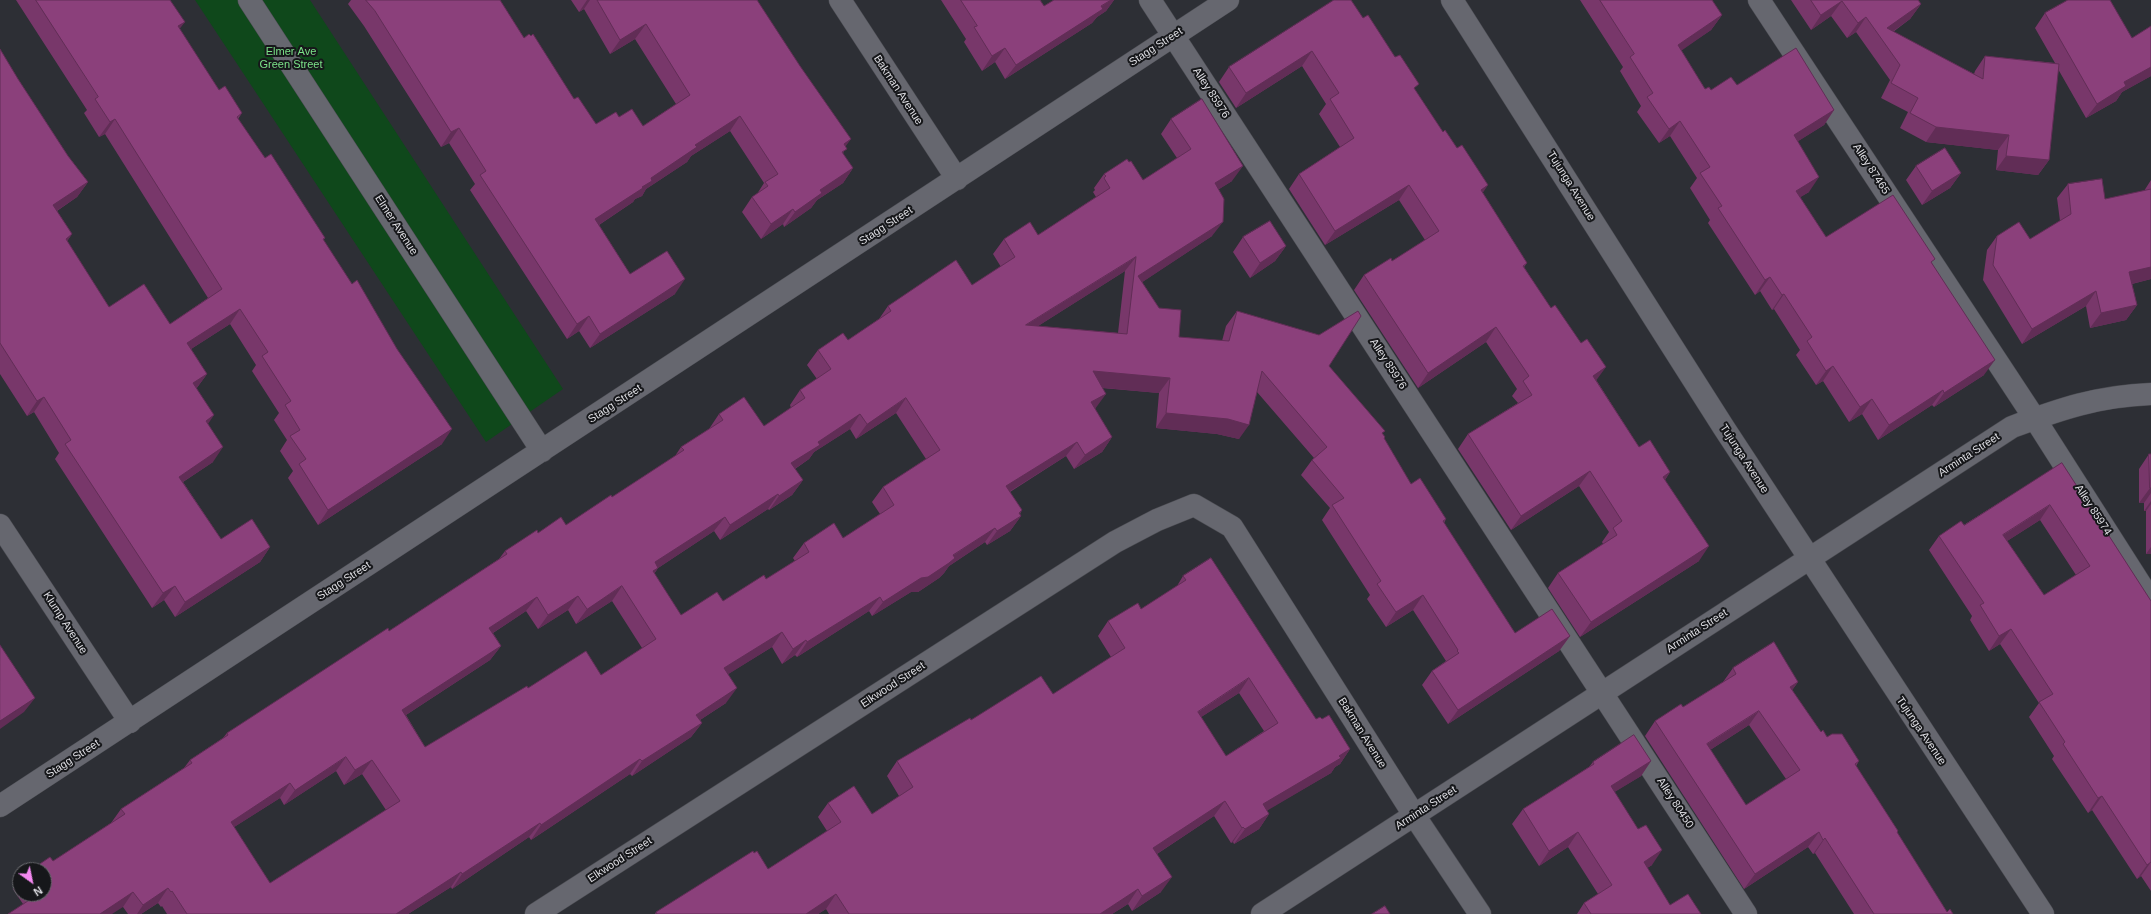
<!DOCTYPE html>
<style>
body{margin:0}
#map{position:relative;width:2151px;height:914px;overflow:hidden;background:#2d2f35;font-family:Helvetica,sans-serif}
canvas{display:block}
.north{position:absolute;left:12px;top:862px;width:40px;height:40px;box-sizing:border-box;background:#16171a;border:1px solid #66676b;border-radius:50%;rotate:147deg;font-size:11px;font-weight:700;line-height:16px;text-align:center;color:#dfdfe4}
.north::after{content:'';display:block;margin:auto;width:14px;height:18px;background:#f489f0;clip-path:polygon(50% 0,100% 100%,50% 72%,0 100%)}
</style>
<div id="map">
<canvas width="2151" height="914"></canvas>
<div class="north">N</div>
</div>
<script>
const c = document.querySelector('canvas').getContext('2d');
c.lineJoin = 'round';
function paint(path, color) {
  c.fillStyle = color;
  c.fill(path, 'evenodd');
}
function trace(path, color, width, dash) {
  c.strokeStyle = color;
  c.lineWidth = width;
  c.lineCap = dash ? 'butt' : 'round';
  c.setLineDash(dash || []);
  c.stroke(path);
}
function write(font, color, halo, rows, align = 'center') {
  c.font = font + ' Helvetica,sans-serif';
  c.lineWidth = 4;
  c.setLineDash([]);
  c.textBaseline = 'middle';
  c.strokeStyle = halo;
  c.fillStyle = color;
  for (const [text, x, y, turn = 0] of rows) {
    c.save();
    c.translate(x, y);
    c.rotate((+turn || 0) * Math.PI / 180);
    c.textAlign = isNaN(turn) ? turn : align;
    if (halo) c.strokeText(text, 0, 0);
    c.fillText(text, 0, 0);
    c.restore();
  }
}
const green = new Path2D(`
 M195,0H310L563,389L486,442Z`);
const minor = new Path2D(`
 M249,0L542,451
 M840,0L957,179
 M1150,0L1746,914
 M1452,0L1724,428L2043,914
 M1759,0L2035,419L2151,601
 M0,525L130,722
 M0,806L1228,0
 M536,914L1115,542L1157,520L1194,505L1232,527L1414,815L1480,914
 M1262,914L2012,427C2060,409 2098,396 2151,394`);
const wall = new Path2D(`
 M16,0H170L179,29L219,90L242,113L238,119L265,158L325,238L323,241L442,444L318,525L288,478L293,471L280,451L287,440L274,420L279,413L252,371L256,365L230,324L191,349L207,374L196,389L208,424L213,462L183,482L221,539L270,547L260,562L175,617L164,600L152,608L55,459L59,453L34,412L27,416L0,374V49L18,79L68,156L88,182L77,197L57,211L72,234L67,241L109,307L170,324L208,298L105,134L99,137L84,113L87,110Z
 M351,0H500L524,38L574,99L596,124L619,117L643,126L676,104L635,39L610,54L584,9L579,12L571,0H757L845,146L843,154L853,168L843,183L817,200L811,208L784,227L783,224L761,239L742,212L752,197L757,194L764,183L730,131L691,156L687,162L646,189L642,196L635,199L633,202L599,225L630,274L675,294L590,348L579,331L567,339L470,190L475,184L449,143L441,147L364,26L348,4Z
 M941,0H1040L1044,6L1054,0H1114L1106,11L1097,17L1092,23L1005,79L995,62L982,71L964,42L966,39Z
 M1580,0H1712L1722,15L1711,30L1681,50L1705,89L1711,90L1737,85L1834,110L1824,125L1798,141L1809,192L1800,197L1826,237L1932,263L1984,375L1934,407L1932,405L1878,440L1862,414L1849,422L1823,381L1816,385L1796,355L1800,350L1774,309L1772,310L1760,291L1755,295L1708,223L1710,220L1690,188L1697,178L1670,136L1659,143L1637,112L1641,106L1620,71L1623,67Z
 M1791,0H1918L1921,4L1910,19L1893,32L1974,74L1975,71L1985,56L2055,63L2035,28L2045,13L2132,38L2151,26V76L2122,92L2116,101L2086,118L2058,69L2049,160L2038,175L1996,170L1998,150L1926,142L1900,128L1908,112L1881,98L1890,80L1856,32L1847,38L1831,16L1811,30Z
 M1363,18L1415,90L1483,193L1527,263L1524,267L1639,447L1670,472L1665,480L1699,561L1580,637L1548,588L1558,573L1603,544L1602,542L1609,532L1579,486L1511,530L1458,449L1468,434L1518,403L1512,396L1517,389L1486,342L1418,388L1354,290L1364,275L1392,261L1425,240L1399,200L1325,245L1289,189L1299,174L1340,147L1319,114L1326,104L1302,66L1236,108L1219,82L1229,67Z
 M1171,119L1232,181L1219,189L1212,236L1142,282L1159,308L1179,337L1222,341L1226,326L1237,311L1329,366L1385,437L1384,439L1411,484L1446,519L1444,523L1515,633L1570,636L1559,651L1448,724L1422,685L1432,671L1446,661L1413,610L1386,627L1367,599L1370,595L1322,520L1330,508L1301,475L1312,460L1314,458L1257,392L1239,439L1217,434L1156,428L1159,393L1102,388L1095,409L1112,437L1102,452L1074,469L1066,456L1010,492L1022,510L1020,514L1021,516L1010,531L987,545L985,542L949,566L944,573L939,578L918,592H911L872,616L869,611L797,657L795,655L782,664L772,647L728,674L726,703L700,720L702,723L691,737L632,776L630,774L531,840L529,837L452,889L451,887L408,914H167L162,906L161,907L158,903L141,914H128L123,907L23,904L13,889L20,880V894H44L53,861L111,823L121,809L184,768L190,760L223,738L227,733L389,631L499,559L505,551L538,533L566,525L612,497L675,456L681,447L709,429L719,414L764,426L791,408L790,405L800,390L817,379L807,365L818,350L848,340L879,319L888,306L972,285L1001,267L993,254L1004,239L1038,235L1096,197L1093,192L1095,190L1094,188L1104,174L1143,180L1177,158L1161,134ZM1125,271L1118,333L1038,326ZM896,413L926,459L883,487L872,502L880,514L843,538L804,543L793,558L795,561L766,579L723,601L681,615L654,574L658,568L714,531L720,540L768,509L769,510L792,495L803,480L795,469L809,459L814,452L850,429L856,439ZM612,601L642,648L601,675L528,688L425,747L406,715L490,660L501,646L493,633L526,611L538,629L568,610L576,624ZM336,771L344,785L362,774L386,810L270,883L234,827L280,798L284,805Z
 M1916,166L1961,173L1950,188L1922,205L1906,180Z
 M2151,180V279L2132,284L2137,305L2126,320L2090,328L2086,306L2022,344L1983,280L1987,250L1997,236L2030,239L2060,221L2057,198L2068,184L2105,199L2144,191Z
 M1243,237L1286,246L1275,261L1250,278L1233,252Z
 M2149,454H2151V554H2146V511H2144V503H2139V469Z
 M2062,463L2151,601V891L2141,876L2137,879L2092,810L2088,813L2052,759L2054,756L2029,717L2039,703L2000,644L1989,651L1970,620L1972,616L1929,550L1939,536L1964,525ZM2040,520L2076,575L2044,595L2007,541Z
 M1183,576L1316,719H1322L1350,749L1340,764L1335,767L1331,773L1267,810L1269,814L1259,829L1234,844L1233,842L1231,843L1214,816L1157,854L1161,892L1132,911L1128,904L1112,914H829L826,909L818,914H655L656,912L768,869L827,831L818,817L828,803L872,814L899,796L887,776L897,761L971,720L1053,694L1111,657L1098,636L1108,621L1141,609L1177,586ZM1239,693L1264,731L1226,756L1201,717Z
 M1733,668L1798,682L1792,690L1821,732L1859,761L1856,766L1898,831L1897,833L1947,912L1953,914H1854L1815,853L1813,854L1808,847L1744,889L1645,736L1655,721L1683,707L1723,682ZM1749,725L1786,779L1746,805L1710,750Z
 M1651,761L1641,776L1614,792L1652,865L1647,868L1670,905L1701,914H1577L1584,903L1598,894L1568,847L1539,866L1512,824L1523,809L1589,767L1593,762Z`);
const shadedWall = new Path2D(`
 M587,0H590L584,9L579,12Z
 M1111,0H1114L1106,11L1097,17L1092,23L1005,79L1016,65Z
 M1842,1L1831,16L1811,30L1821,15Z
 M1921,4L1910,19L1882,39L1887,28Z
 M1722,15L1711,30L1668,60L1678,45Z
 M1866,17L1856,32L1847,38L1858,23Z
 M185,22L174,36L178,26Z
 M646,24L635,39L610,54L620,40Z
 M1005,48L995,62L982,71L992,56Z
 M1312,51L1302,66L1236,108L1246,93Z
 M2151,67V76L2122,92L2116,101L2086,118L2097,104L2124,82Z
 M1834,110L1824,125L1784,150L1794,135Z
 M740,116L730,131L691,156L687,162L646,189L642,196L635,199L633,202L585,234L595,219L642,187L651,178L695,145Z
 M115,119L105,134L99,137L110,122Z
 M1680,121L1670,136L1659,143L1669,129Z
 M1936,127L2009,135L1998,150L1926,142Z
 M459,128L449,143L441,147L451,132Z
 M851,139L840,154L844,144Z
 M2006,156L2049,160L2038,175L1996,170Z
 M1243,166L1232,181L1205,198L1215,183Z
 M853,168L843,183L817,200L811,208L784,227L795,212L820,190Z
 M1961,173L1950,188L1922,205L1932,191Z
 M1819,177L1809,192L1786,206L1796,191Z
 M88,182L77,197L43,220L53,205Z
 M1409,185L1399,200L1325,245L1335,231Z
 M1488,185L1478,200L1481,190Z
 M793,209L783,224L761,239L771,224Z
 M1223,222L1212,236L1132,289L1138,276Z
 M72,234L62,249L66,239Z
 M1286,246L1275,261L1250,278L1260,263Z
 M1136,257L1125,271L1016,340L1026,325Z
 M2151,267V279L2119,287L2129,272Z
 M1770,277L1760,291L1755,295L1765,280Z
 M685,279L675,294L590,348L600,334Z
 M2096,291L2086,306L2022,344L2032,329Z
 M1784,294L1774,309L1772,310L1782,295Z
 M2137,305L2126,320L2090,328L2101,313Z
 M240,309L230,324L177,358L187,343Z
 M589,316L579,331L567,339L577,324Z
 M1496,327L1486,342L1418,388L1428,373Z
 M1995,360L1984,375L1934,407L1944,393Z
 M1833,366L1823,381L1816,385L1826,371Z
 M1606,367L1595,382L1593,376Z
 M1093,371L1170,378L1159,393L1083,386Z
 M207,374L196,389L193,383Z
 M1943,390L1932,405L1878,440L1889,425Z
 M1106,394L1095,409L1091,402Z
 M44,397L34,412L27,416L37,401Z
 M906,398L896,413L856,439L867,424Z
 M1872,399L1862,414L1849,422L1860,407Z
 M1166,413L1228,419L1249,425L1239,439L1217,434L1156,428Z
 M860,414L850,429L814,452L809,459L781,478L791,463L818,442Z
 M214,415L204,430L206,421Z
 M452,429L442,444L318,525L328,510Z
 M1112,437L1102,452L1074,469L1085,455Z
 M1077,442L1066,456L996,500L1006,486Z
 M223,447L213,462L169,491L179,477Z
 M1590,471L1579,486L1511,530L1521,516Z
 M1670,472L1660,487L1663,477Z
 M803,480L792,495L769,510L779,496Z
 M2150,488H2151V493L2144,503H2139Z
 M778,494L768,509L720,540L730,525Z
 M2151,501V504L2146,511H2144Z
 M2050,505L2040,520L1993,550L2003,535Z
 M1022,510L1017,519L1021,516L1010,531L987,545L997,531Z
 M725,517L714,531L658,568L648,582L655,562Z
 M995,528L985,542L949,566L944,573L939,578L918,592H911L872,616L883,602Z
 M1709,546L1699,561L1580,637L1591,622Z
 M270,547L260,562L175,617L185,602Z
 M2151,547V554H2146Z
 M175,586L164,600L152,608L163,593Z
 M622,586L612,601L576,624L587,609Z
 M1423,595L1413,610L1386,627L1396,612Z
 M578,596L568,610L538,629L548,615Z
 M537,597L526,611L479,642L489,628Z
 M880,597L869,611L797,657L807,642Z
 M2011,629L2000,644L1989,651L1999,636Z
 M782,632L772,647L714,683L724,668Z
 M1570,636L1559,651L1448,724L1458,710Z
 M806,640L795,655L782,664L793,649Z
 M501,646L490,660L392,724L402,710Z
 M1249,678L1239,693L1187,726L1198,712Z
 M1798,682L1788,696L1790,687Z
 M737,688L726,703L686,729L696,715Z
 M35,698L24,712L0,729V721Z
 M1759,711L1749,725L1696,759L1707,744Z
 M702,723L691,737L632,776L642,761Z
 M1350,749L1340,764L1335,767L1331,773L1253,819L1263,804Z
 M346,757L336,771L284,805L295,790Z
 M640,759L630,774L531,840L541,825Z
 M372,760L362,774L344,785L355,770Z
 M1651,761L1641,776L1600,801L1611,786Z
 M290,783L280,798L220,836L231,822Z
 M2102,796L2092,810L2088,813L2098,798Z
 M1225,801L1214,816L1143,863L1153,848Z
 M1269,814L1259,829L1234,844L1245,829Z
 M540,823L529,837L452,889L462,874Z
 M1243,827L1233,842L1231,843L1242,828Z
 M1578,832L1568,847L1539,866L1549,851Z
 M1819,832L1808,847L1744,889L1755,874Z
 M1825,838L1815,853L1813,854L1823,840Z
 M1662,850L1652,865L1633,877L1644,862Z
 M2151,862L2141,876L2137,879L2147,865Z
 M461,872L451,887L408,914H396Z
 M1172,877L1161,892L1132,911L1142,896Z
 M168,888L158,903L141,914H137L143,905Z
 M1138,889L1128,904L1112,914H1100Z
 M133,892L123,907L112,914H100Z
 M836,894L826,909L818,914H806Z`);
const building = new Path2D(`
 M36,0H170L185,22L178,26L219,90L225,86L242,113L237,117L265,158L271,154L325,238L323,239L352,284L357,280L397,349L452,429L328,510L299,464L306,459L290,436L300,430L285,405L291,401L262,356L268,352L240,309L187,343L207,374L193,383L214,415L206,421L223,447L179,477L221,539L252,519L270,547L185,602L175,586L163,593L65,444L71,440L44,397L37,401L0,343V49L18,79L68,156L88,182L53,205L72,234L66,239L109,307L144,284L170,324L222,289L115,119L110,122L95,99L98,97Z
 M366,0H500L524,38L529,34L531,36L533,34L574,99L578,97L596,124L616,112L619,117L632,109L643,126L690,95L646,24L620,40L597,0H757L800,66L851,139L844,144L847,149L842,152L853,168L820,190L822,193L795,212L793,209L771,224L752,197L768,186L765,182L778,174L740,116L695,145L697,147L651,178L652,181L642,187L643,188L595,219L630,274L667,251L685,279L600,334L589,316L577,324L480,175L486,171L459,128L451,132L375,11Z
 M961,0H1040L1044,6L1054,0H1111L1101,6L1103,9L1016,65L1005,48L992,56L974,27L977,26Z
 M1334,0H1351L1363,18L1368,15L1395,57L1400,55L1419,84L1414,88L1443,132L1445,130L1457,148L1462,145L1488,185L1481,190L1527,263L1523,266L1551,308L1555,305L1581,343L1587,339L1606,367L1593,376L1639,447L1650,440L1670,472L1663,477L1709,546L1591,622L1558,573L1617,535L1613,528L1622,521L1590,471L1521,516L1468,434L1532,395L1523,381L1529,376L1496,327L1428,373L1364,275L1391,258L1392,261L1439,231L1409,185L1335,231L1299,174L1354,138L1330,99L1339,93L1312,51L1246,93L1229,67Z
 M1600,0H1712L1722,15L1678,45L1705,89L1709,87L1711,90L1731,77L1737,85L1796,48L1834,110L1794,135L1819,177L1796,191L1826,237L1893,195L1935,259L1931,262L1995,360L1944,393L1943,390L1889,425L1872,399L1860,407L1833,366L1826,371L1807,341L1812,337L1784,294L1782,295L1770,277L1765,280L1718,208L1722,206L1700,173L1710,167L1680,121L1669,129L1647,97L1653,93L1630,57L1634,54Z
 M1811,0H1918L1921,4L1887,28L1983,79L1985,56L2059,64L2049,160L2006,156L2009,135L1936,127L1910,113L1918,98L1891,83L1900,65L1866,17L1858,23L1842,1L1821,15Z
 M2068,0H2110L2132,38L2151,26V67L2124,82L2126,86L2097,104L2045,13Z
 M1202,99L1243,166L1215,183L1224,199L1223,222L1138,276L1159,308L1181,310L1179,337L1229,341L1237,311L1319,335L1358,311L1361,316L1329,366L1385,431L1382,433L1385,437L1384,438L1411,484L1420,478L1446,519L1443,521L1515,633L1552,609L1570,636L1458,710L1432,671L1459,653L1457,651L1458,650L1423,595L1396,612L1377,584L1381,581L1332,505L1344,498L1312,460L1327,447L1262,371L1249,425L1228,419L1166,413L1170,378L1093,371L1106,394L1091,402L1112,437L1085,455L1077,442L1006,486L1022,510L1019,513L1021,516L997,531L995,528L953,555L955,558L949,563L928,577L921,578L883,602L880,597L807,642L806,640L793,649L782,632L724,668L737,688L696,715L702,723L642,761L640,759L541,825L540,823L462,874L461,872L396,914H187L172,891L171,892L168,888L143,905L133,892L100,914H8L37,895L36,894H44V870H31L50,857L53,861L125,814L121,809L192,763L190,760L228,735L227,733L388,628L389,631L507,554L505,551L537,530L538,533L561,517L566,525L611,495L612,497L684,450L681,447L723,420L719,414L744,397L764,426L805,398L800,390L831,369L818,350L843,333L848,340L891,311L888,306L956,260L972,285L1015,257L1004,239L1030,222L1038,235L1110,188L1104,178L1106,176L1104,174L1127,159L1129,162L1131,161L1143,180L1191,149L1171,119ZM1136,257L1127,334L1026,325ZM906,398L940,450L883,487L894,505L843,538L834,523L804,543L809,552L766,579L764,575L723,601L717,592L681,615L653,571L658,568L655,562L725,517L730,525L778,494L779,496L803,480L791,463L820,445L818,442L860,414L867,424ZM622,586L656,639L601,675L586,651L528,688L527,686L425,747L402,710L501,646L489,628L537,597L548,615L578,596L587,609ZM346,757L355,770L372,760L400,801L270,883L231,822L290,783L295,790Z
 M1945,148L1961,173L1932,191L1916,166Z
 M2102,179L2105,199L2151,189V267L2129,272L2137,305L2101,313L2096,291L2032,329L1993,265L1997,236L2019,222L2030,239L2071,214L2068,184Z
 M1270,221L1286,246L1260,263L1243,237Z
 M2149,454H2151V488H2150Z
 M2062,463L2151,601V862L2147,865L2102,796L2098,798L2063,744L2065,742L2039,702L2053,694L2011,629L1999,636L1980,605L1984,603L1939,536L1961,521L1964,525ZM2050,505L2090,566L2044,595L2003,535Z
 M1211,558L1316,719L1320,717L1322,719L1329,715L1350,749L1339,756L1341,758L1263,804L1269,814L1245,829L1243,827L1242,828L1225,801L1153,848L1172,877L1142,896L1138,889L1100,914H849L836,894L806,914H657L656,912L753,851L754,853L757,851L768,869L841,822L828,803L854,786L872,814L913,787L897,761L970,718L971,720L1041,676L1053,694L1125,648L1108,621L1138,603L1141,609L1186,580L1183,576ZM1249,678L1278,723L1226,756L1198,712Z
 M1774,642L1798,682L1790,687L1821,732L1823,730L1827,737L1832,734H1842L1859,761L1855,764L1898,831L1897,832L1947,912L1950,909L1953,914H1874L1825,838L1823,840L1819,832L1755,874L1655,721L1681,704L1683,707L1736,674L1733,668ZM1759,711L1800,770L1746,805L1707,744Z
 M0,645L35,698L0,721Z
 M1634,735L1651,761L1611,786L1638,829L1646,825L1662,850L1644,862L1670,905L1688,894L1701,914H1591L1584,903L1612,885L1578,832L1549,851L1523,809L1594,764L1593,762Z
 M1385,906L1390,914H1372Z`);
const streetNames = [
 ["Stagg Street",1156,47,-33],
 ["Bakman Avenue",898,90,57],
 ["Alley 85976",1211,93,57],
 ["Alley 87465",1871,169,57],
 ["Tujunga Avenue",1571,186,58],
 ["Elmer Avenue",396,225,57],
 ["Stagg Street",886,226,-33],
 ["Alley 85976",1388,364,57],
 ["Stagg Street",615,404,-33],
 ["Arminta Street",1969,455,-33],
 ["Tujunga Avenue",1744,459,57],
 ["Alley 85974",2093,510,57],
 ["Stagg Street",344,581,-33],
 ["Klump Avenue",65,623,57],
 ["Arminta Street",1697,631,-33],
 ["Elkwood Street",893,685,-33],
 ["Tujunga Avenue",1921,731,56],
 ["Bakman Avenue",1362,733,58],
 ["Stagg Street",73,759,-33],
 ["Alley 80450",1675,803,57],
 ["Arminta Street",1426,808,-33],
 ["Elkwood Street",620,860,-33]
];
const parkNames = [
 ["Elmer Ave",291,52],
 ["Green Street",291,65]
];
paint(green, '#0f481b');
trace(minor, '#4a4b51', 23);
trace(minor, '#66676f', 22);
paint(wall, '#78376a');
paint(shadedWall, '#612d56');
paint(building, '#8b407b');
trace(building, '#612d56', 1);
write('11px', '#dfdfe4', '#16171a', streetNames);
write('11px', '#7be188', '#16171a', parkNames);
</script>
